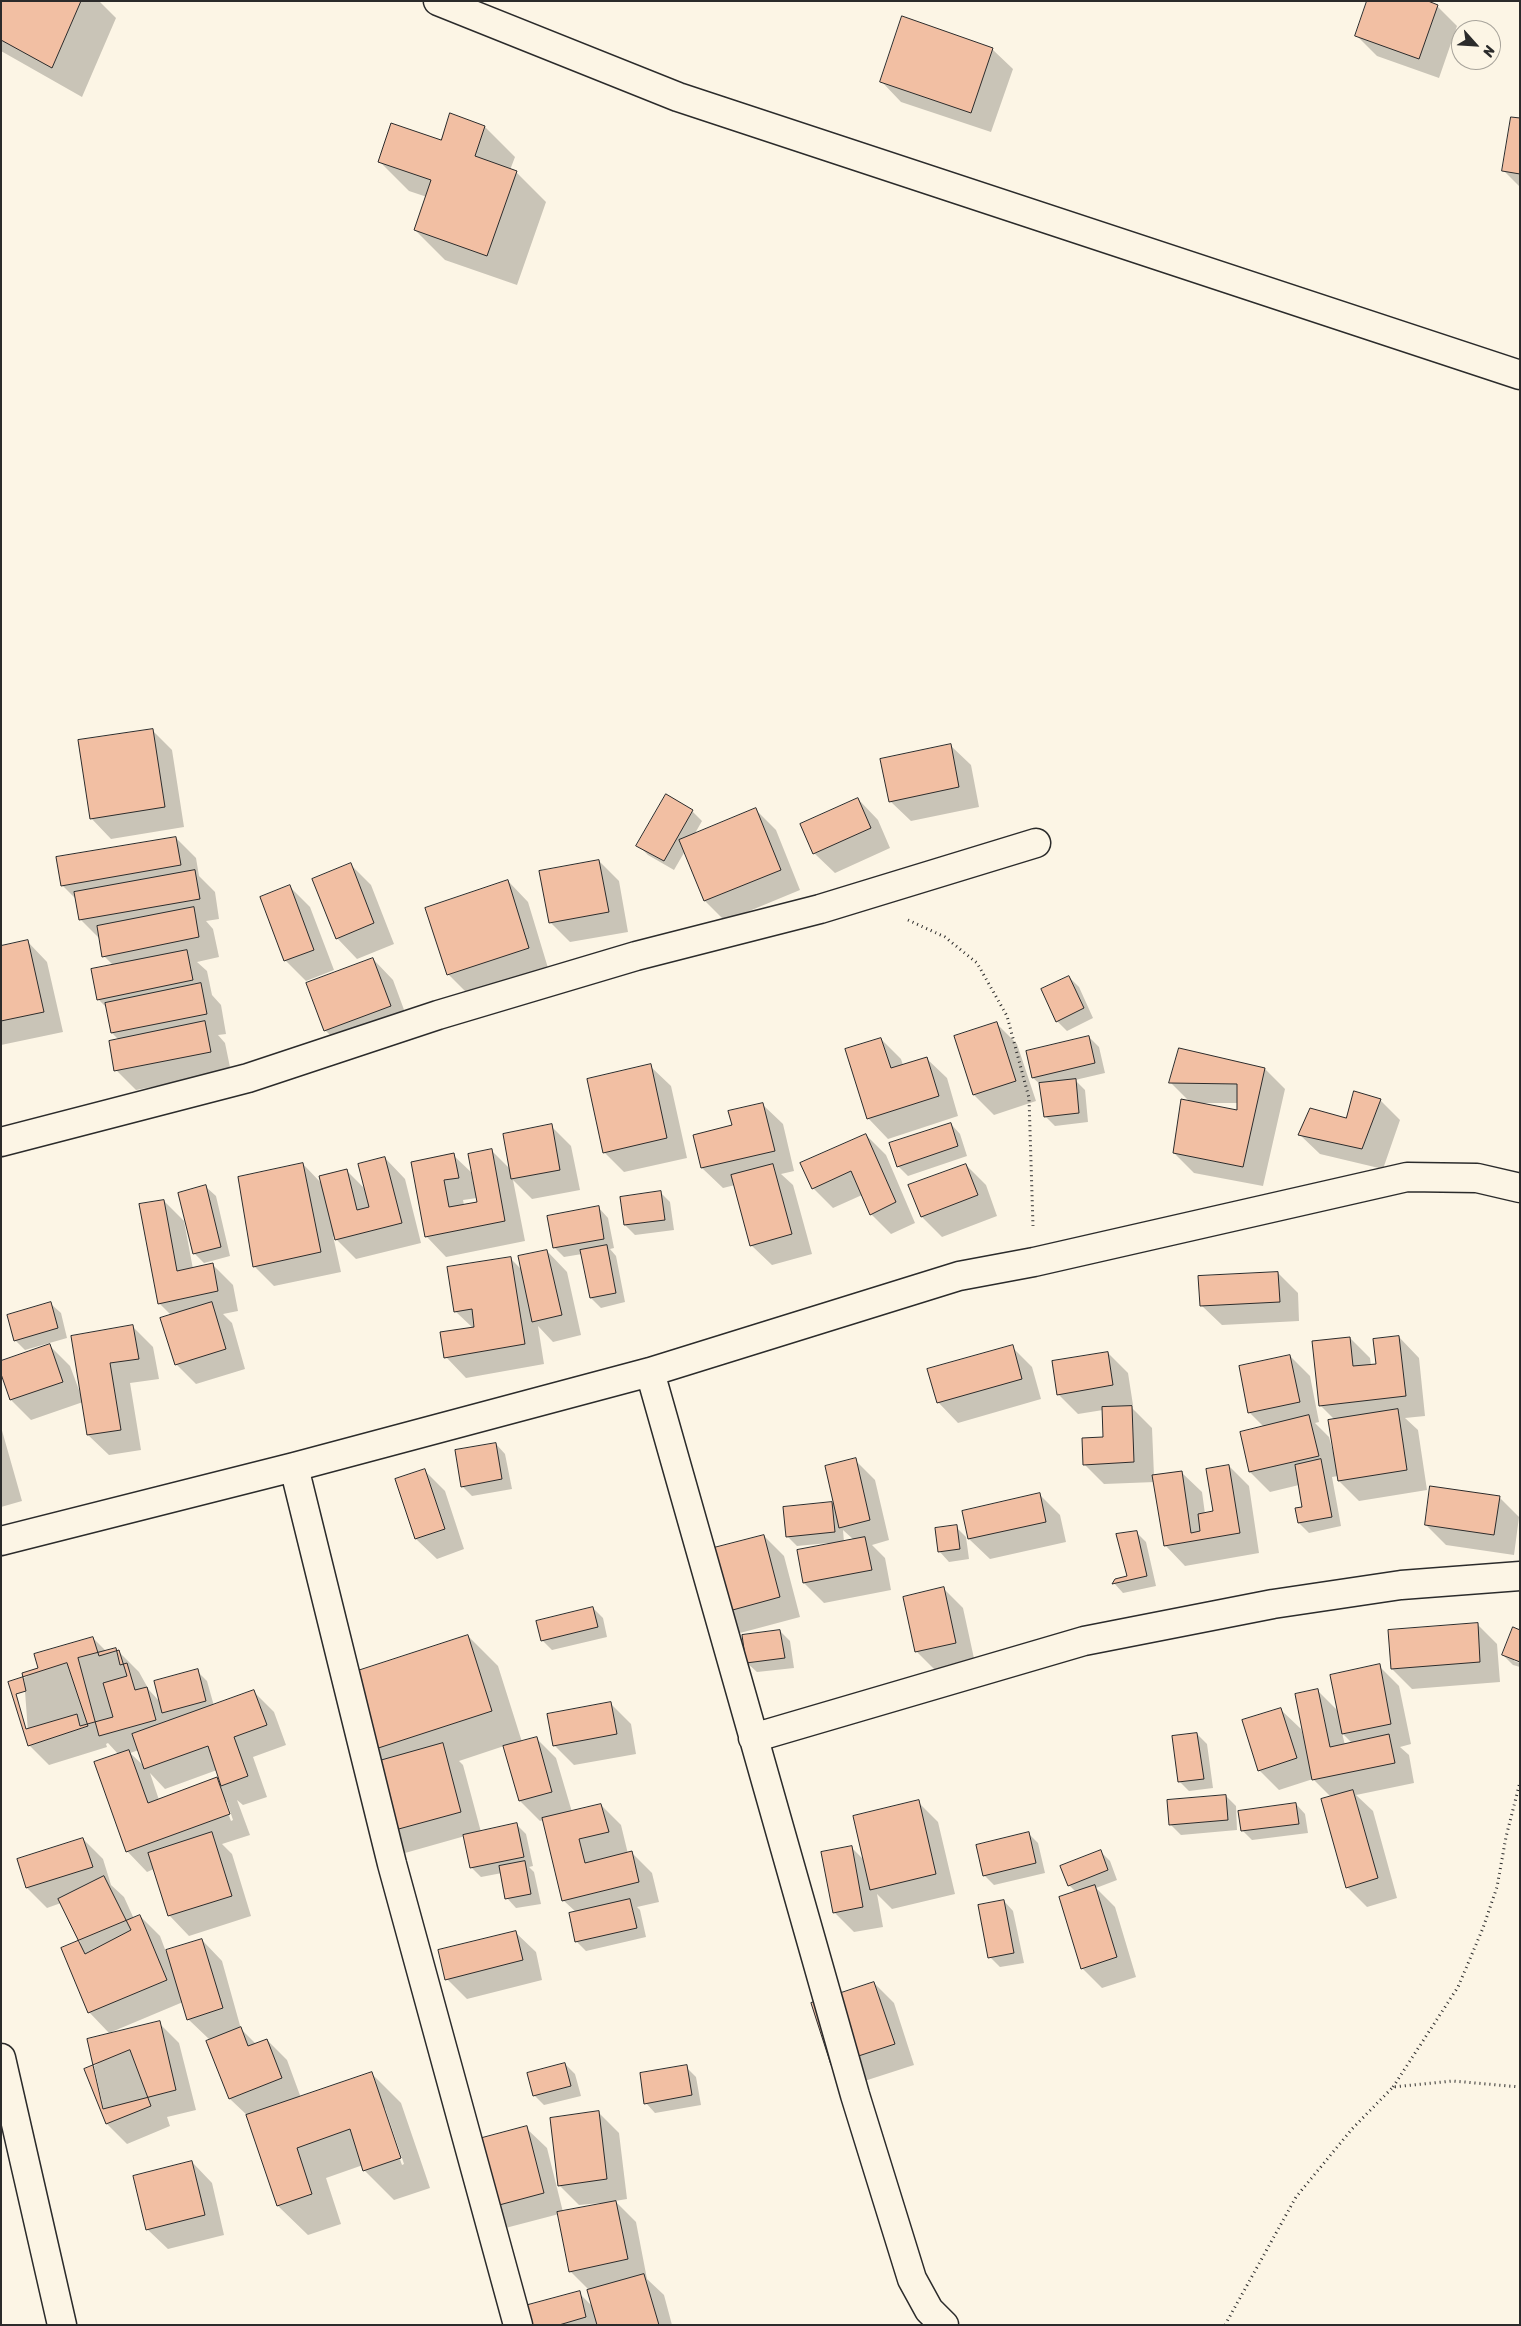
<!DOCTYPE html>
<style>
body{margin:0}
#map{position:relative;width:1521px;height:2326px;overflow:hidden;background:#fcf5e5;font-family:Sriracha,sans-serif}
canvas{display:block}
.frame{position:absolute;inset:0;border:2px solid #2b2b2b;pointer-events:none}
.north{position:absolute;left:1451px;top:20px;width:50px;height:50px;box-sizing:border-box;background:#fcf5e5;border:1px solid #a8a49b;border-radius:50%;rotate:116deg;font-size:14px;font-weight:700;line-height:20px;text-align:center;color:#2b2b2b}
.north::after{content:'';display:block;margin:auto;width:18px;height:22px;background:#2b2b2b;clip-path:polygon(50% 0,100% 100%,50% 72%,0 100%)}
</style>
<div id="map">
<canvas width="1521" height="2326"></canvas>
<div class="frame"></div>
<div class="north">N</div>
</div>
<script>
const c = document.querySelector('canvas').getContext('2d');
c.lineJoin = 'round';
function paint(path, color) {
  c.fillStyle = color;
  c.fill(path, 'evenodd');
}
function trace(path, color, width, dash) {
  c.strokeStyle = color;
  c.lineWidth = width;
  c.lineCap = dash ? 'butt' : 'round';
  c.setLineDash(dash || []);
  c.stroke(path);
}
const shadow = new Path2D(`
 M1,1H99L116,18L82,97L1,51Z
 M1437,6L1457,26L1439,78L1377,56L1357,36Z
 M992,49L1013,69L991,132L901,102L881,81Z
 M451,115L485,127L515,157L510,170L516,172L546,202L517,285L445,260L415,230L427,197L409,191L379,161L441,142Z
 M1520,119V187L1504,171Z
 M152,730L172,750L184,827L111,839L91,818Z
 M950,745L971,765L979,807L911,821L890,801Z
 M858,799L878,820L890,848L835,873L814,853Z
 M756,810L776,830L800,890L725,921L705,901L685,851L674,870L648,855L638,845L692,811L702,821L694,835Z
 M176,838L196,858L199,876L215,892L219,919L206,921L213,929L219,957L197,962L207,971L212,995L221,1005L226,1034L218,1035L225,1043L231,1072L136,1090L116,1070L119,1040L112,1033L107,1008L98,999L114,966L104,956L101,940L80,919L77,900L62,885Z
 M599,861L619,881L628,932L570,942L550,922Z
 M351,865L371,885L394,944L357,959L337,938Z
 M508,881L528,902L548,968L468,994L448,974Z
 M290,887L310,907L334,970L306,981L285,960Z
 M27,941L47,962L63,1032L1,1045V947Z
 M373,959L393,980L410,1026L345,1050L325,1030Z
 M1069,977L1079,987L1093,1018L1067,1031L1057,1021L1043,990Z
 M997,1024L1017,1044L1036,1101L994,1115L974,1095Z
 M1089,1037L1099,1047L1105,1073L1075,1080L1085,1090L1088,1122L1055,1126L1045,1116L1041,1085L1033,1078Z
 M881,1039L901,1059L903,1065L926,1058L947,1078L958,1116L888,1139L868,1118Z
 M650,1066L671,1086L687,1158L624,1172L604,1152Z
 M1265,1069L1285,1089L1263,1186L1194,1173L1174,1153L1190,1102L1171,1083ZM1202,1103H1238V1112Z
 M1380,1100L1400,1120L1383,1169L1320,1154L1299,1134L1346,1120Z
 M762,1104L783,1124L794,1171L781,1174L793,1185L812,1254L772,1265L751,1245L735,1185L723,1188L702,1168L695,1136L734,1126Z
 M951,1124L960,1134L967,1156L908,1176L898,1166Z
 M551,1126L571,1146L580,1190L532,1199L513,1180L525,1241L446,1257L426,1236L412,1163L453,1155L473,1174L491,1150L510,1169ZM477,1198L478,1203L464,1205L463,1200Z
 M866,1135L886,1155L915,1223L891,1234L871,1214L862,1195L833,1208L813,1188Z
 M385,1158L405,1179L421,1243L356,1259L333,1236L341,1272L274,1286L254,1266L303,1164L322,1184L346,1170L366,1190Z
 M966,1165L986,1185L997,1216L942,1237L922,1217Z
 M206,1187L216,1196L230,1256L204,1263L194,1253Z
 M660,1192L670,1202L674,1230L635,1235L625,1225Z
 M164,1201L184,1221L193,1269L213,1265L233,1285L238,1311L223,1314L232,1323L245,1369L196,1384L176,1364L172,1316L159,1303Z
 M599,1208L608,1218L614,1248L610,1249L616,1256L625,1302L601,1308L591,1298L582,1254L564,1257L554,1247Z
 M547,1251L567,1272L581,1335L553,1342L538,1326L544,1364L466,1378L446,1357L473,1328L455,1311L510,1258L522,1270Z
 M1278,1273L1298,1293L1299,1321L1222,1325L1201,1305Z
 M51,1304L61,1313L67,1338L25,1350L15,1340Z
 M133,1327L153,1347L159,1379L130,1383L141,1450L109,1455L88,1435L83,1402L31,1420L11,1400L1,1370L50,1346L70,1366L82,1398Z
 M1399,1337L1419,1358L1425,1416L1405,1418L1418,1430L1427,1490L1359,1501L1339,1481L1338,1476L1332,1477L1341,1526L1309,1533L1299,1523L1296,1509L1304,1508L1299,1485L1270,1492L1250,1472L1264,1427L1249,1412L1290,1356L1310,1376L1319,1422L1315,1423L1329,1437L1333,1452L1335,1451V1420L1320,1405L1350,1338L1370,1358L1371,1365H1377Z
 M1012,1347L1032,1367L1041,1399L958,1423L938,1402Z
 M1108,1353L1128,1373L1133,1405L1130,1406L1152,1428L1154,1476L1181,1472L1202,1492L1205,1514L1214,1512L1229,1466L1249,1486L1259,1553L1185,1566L1165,1545L1155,1482L1104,1484L1084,1464L1104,1438L1103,1410L1078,1414L1058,1394Z
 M1,1427L22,1501L1,1507Z
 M496,1444L505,1454L512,1489L472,1496L462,1486Z
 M855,1460L875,1480L889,1540L872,1545L885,1558L891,1590L824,1603L804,1583L828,1543L797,1546L787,1536L832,1503L836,1508ZM843,1530L854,1540L844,1542Z
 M425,1471L445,1491L464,1549L437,1559L416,1539L397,1480Z
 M1040,1495L1060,1515L1066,1542L990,1559L969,1539L964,1512Z
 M1499,1497L1519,1517L1514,1555L1446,1545L1426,1525Z
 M956,1527L966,1537L969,1559L949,1562L940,1552Z
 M1136,1532L1146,1542L1156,1586L1123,1593L1114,1583L1128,1577Z
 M764,1536L784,1556L800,1617L740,1633L719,1613Z
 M943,1588L963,1608L975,1663L936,1671L916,1651Z
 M593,1608L603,1618L607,1637L552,1650L542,1640Z
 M1477,1624L1497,1644L1500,1682L1412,1689L1392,1669Z
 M780,1631L790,1641L794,1668L757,1672L747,1663Z
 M468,1636L498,1666L522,1742L536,1738L556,1758L572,1812L601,1805L621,1825L628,1854L632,1853L652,1873L659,1902L637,1907L640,1910L646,1937L586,1951L576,1941V1912L563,1900L544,1820L540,1821L520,1801L504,1746L459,1761L463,1765L481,1832L516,1824L526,1834L533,1866L529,1867L534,1872L541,1904L516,1908L507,1898L502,1873L481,1877L471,1867L465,1836L405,1853L385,1833L364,1752Z
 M93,1638L107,1652L118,1651L139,1672L149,1690L160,1702L197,1671L207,1681L214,1706L254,1692L274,1712L286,1745L253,1757L267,1797L243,1805L237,1800L250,1835L222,1844L232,1854L251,1916L189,1936L169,1915L154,1869L147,1872L127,1851L119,1755L108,1743L106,1744L107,1747L49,1765L29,1745L24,1678ZM139,1750L145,1767L130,1753ZM217,1770L222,1784L217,1779L159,1800L150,1773L165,1789ZM224,1802H227L233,1820L231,1821Z
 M1503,1655L1514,1658V1661L1520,1663V1667L1513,1665Z
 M1379,1666L1399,1686L1411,1744L1400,1747L1409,1755L1414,1783L1356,1795L1373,1811L1397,1898L1367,1907L1347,1887L1331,1797L1313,1779L1279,1790L1259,1770L1280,1709L1301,1729L1303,1736H1305L1318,1691L1338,1711ZM1342,1733L1352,1743L1345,1745Z
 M611,1704L631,1724L636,1754L574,1765L554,1745Z
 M1197,1734L1207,1744L1213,1788L1189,1791L1179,1781Z
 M1226,1796L1236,1806L1237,1830L1181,1835L1171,1825L1169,1801Z
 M918,1802L938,1822L955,1894L892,1909L877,1894L883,1927L854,1932L834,1912L852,1848L865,1861Z
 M1296,1804L1305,1814L1308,1833L1252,1840L1242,1830Z
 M1028,1833L1038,1843L1045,1873L994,1885L984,1875Z
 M83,1839L103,1859L111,1885L124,1897L134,1919L140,1916L160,1936L166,1952L202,1940L222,1961L241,2029L256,2044L267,2040L287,2060L301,2098L371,2073L401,2103L430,2188L394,2200L365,2171L363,2165L326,2178L341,2224L308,2235L278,2206L249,2117L230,2099L207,2042L210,2040L188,2019L183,2002L109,2033L89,2012L80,1941L61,1903L47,1908L27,1888ZM382,2108H385L404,2164L402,2165Z
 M1100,1851L1110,1861L1117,1880L1096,1888L1115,1907L1136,1977L1102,1988L1082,1968L1076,1892L1069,1885Z
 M1004,1901L1013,1911L1024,1963L1000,1967L990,1957Z
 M515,1932L536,1952L542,1980L467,1999L447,1979Z
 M874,1983L894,2003L914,2065L852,2085L832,2065Z
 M159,2023L179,2043L196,2110L167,2117L170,2126L127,2144L107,2124L94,2066Z
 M565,2064L575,2074L581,2096L544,2105L534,2095Z
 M686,2067L696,2077L701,2105L655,2113L646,2103Z
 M599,2113L619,2133L627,2199L615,2201L636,2222L647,2279L664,2295L672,2325H507L579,2293L593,2307L590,2291L570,2271L559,2214L494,2231L474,2211L526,2128L547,2148L563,2212L602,2205L601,2203L579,2205L559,2185Z
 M192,2162L212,2183L224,2235L168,2249L147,2229Z`);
const building = new Path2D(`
 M1,1H81L52,68L1,40Z
 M1367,1H1428L1438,5L1419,59L1355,36Z
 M902,16L993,48L971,113L880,82Z
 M450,113L485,126L475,156L517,171L487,256L414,230L431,180L378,162L391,123L441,140Z
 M1511,117L1520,118V174L1502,171Z
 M153,729L165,807L90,819L78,740Z
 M951,744L959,787L889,802L880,759Z
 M666,794L693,810L664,861L636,846Z
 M858,798L871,828L813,854L800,824Z
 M756,808L781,870L704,901L679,840Z
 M176,837L181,865L61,886L56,857Z
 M599,860L609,912L549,923L539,871Z
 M351,863L374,923L336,939L312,879Z
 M195,870L200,899L79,920L74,892Z
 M508,880L529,948L447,975L425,908Z
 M290,885L314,950L284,961L260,897Z
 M194,907L199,937L102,957L97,926Z
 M28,940L44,1012L1,1021V946Z
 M187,950L193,980L97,1000L91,969Z
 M373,958L391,1006L324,1031L306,983Z
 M1069,976L1084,1008L1056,1022L1041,989Z
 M201,983L207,1014L111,1033L105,1003Z
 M205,1021L211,1052L114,1071L109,1041Z
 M997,1022L1016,1081L973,1095L954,1036Z
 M1089,1036L1095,1063L1032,1078L1026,1051Z
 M881,1038L891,1068L927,1057L939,1096L867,1119L845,1049Z
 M1179,1048L1265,1068L1243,1167L1173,1153L1181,1099L1237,1110V1084L1169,1083Z
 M651,1064L667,1138L603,1153L587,1079Z
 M1076,1079L1079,1113L1044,1117L1039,1083Z
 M1354,1091L1381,1099L1362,1149L1298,1135L1310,1108L1346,1118Z
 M763,1103L775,1151L701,1168L693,1135L732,1125L728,1111Z
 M951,1123L958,1146L897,1167L889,1143Z
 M552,1124L560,1170L511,1179L503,1134Z
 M866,1134L896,1202L870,1215L851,1171L812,1189L800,1163Z
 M492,1149L505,1221L425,1237L411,1162L454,1153L459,1178L444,1180L449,1207L477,1202L468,1154Z
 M385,1157L402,1223L335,1240L319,1176L347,1169L357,1210L369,1207L358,1164Z
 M303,1163L321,1252L253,1267L238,1177Z
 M773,1164L792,1234L750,1246L731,1175Z
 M966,1164L978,1195L921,1217L908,1185Z
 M206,1185L221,1247L193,1254L178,1193Z
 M661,1191L665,1220L624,1225L620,1197Z
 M164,1200L177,1271L213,1263L218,1291L158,1304L139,1204Z
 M599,1206L604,1239L553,1248L547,1216Z
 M607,1245L616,1293L590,1298L580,1250Z
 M547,1250L562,1315L532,1322L518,1256Z
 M511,1257L525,1344L444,1358L440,1332L474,1327L472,1309L454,1312L447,1267Z
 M1278,1272L1280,1302L1200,1306L1198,1276Z
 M51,1302L58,1328L14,1341L7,1315Z
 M212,1302L226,1349L175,1365L160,1318Z
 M133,1325L139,1359L110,1363L121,1430L87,1435L71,1336Z
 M1399,1336L1406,1396L1319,1406L1312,1341L1350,1337L1353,1366L1376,1364L1373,1339Z
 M50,1344L63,1382L10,1400L1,1374V1361Z
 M1013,1345L1022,1379L937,1403L927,1369Z
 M1108,1352L1113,1385L1057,1395L1052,1361Z
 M1290,1355L1300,1402L1248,1413L1239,1366Z
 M1132,1406L1134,1462L1083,1465L1082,1438L1103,1437L1102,1407Z
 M1398,1409L1407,1470L1338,1481L1328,1420Z
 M1309,1415L1319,1456L1249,1472L1240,1432Z
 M496,1443L502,1479L461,1487L455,1450Z
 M856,1458L870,1520L839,1528L825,1466Z
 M1321,1459L1332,1517L1298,1523L1295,1508L1302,1507L1295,1465Z
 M1229,1465L1240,1533L1164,1546L1152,1475L1182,1471L1191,1533L1200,1531L1198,1514L1213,1511L1206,1469Z
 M425,1469L445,1529L415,1539L395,1479Z
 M1430,1486L1500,1496L1494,1535L1425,1525Z
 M1040,1493L1046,1522L968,1539L962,1511Z
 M832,1502L835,1532L786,1537L783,1507Z
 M957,1525L960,1549L938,1552L935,1528Z
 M1137,1531L1147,1576L1112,1584L1115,1579L1127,1576L1116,1534Z
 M764,1535L780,1597L718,1614L702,1551Z
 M865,1537L872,1570L803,1583L797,1550Z
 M944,1587L956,1643L915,1652L903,1597Z
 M593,1607L598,1627L541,1641L536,1621Z
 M1478,1623L1480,1662L1391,1669L1388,1630Z
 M1513,1627L1520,1630V1662L1502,1655Z
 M780,1630L785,1658L746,1663L742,1635Z
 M468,1635L492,1711L363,1753L339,1677Z
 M93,1637L99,1656L119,1650L127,1676L103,1683L113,1717L80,1726L77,1714L26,1729L16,1694L26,1691L22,1673L38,1668L34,1654Z
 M116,1648L120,1665L127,1663L135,1690L147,1687L156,1720L99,1736L78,1658Z
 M67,1663L88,1726L28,1746L8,1682Z
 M1380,1664L1391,1724L1342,1734L1330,1675Z
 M198,1669L206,1701L162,1713L154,1681Z
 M1318,1689L1330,1747L1389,1734L1395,1763L1312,1780L1295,1694Z
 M254,1690L267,1725L234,1737L248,1776L221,1786L208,1746L144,1769L132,1734Z
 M611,1702L617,1734L553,1746L547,1714Z
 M1281,1708L1297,1758L1258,1771L1242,1720Z
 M1197,1733L1204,1779L1178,1782L1172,1736Z
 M537,1737L552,1792L519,1801L503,1746Z
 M443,1743L461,1812L384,1833L365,1765Z
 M129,1750L148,1803L217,1777L230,1814L126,1852L94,1762Z
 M1353,1790L1378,1878L1346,1888L1321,1799Z
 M1226,1795L1228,1820L1169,1825L1167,1800Z
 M919,1800L936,1874L870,1890L853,1816Z
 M1296,1803L1299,1824L1241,1831L1238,1811Z
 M601,1804L609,1832L579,1839L585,1863L632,1851L639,1882L562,1901L542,1818Z
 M517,1823L524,1857L470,1868L463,1835Z
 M212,1832L232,1896L168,1916L148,1853Z
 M1029,1832L1036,1863L983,1876L976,1845Z
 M83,1838L93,1867L26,1888L17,1859Z
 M852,1846L863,1907L833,1913L821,1852Z
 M1101,1850L1108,1870L1068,1886L1060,1866Z
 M525,1861L531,1894L505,1899L499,1866Z
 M104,1876L131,1930L85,1954L58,1899Z
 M1095,1885L1117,1957L1081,1969L1059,1897Z
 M630,1899L637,1928L575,1942L569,1913Z
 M1004,1900L1014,1953L988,1958L978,1905Z
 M140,1915L167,1980L88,2013L61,1948Z
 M516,1931L523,1960L445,1980L438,1950Z
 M202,1939L223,2008L187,2020L166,1950Z
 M874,1982L895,2044L831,2065L811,2003Z
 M160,2021L176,2090L103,2109L87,2039Z
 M241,2027L248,2046L267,2039L282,2078L229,2099L206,2041Z
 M130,2050L151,2106L106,2124L84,2069Z
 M565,2063L571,2086L533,2096L527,2073Z
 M687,2065L692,2095L644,2104L640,2073Z
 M372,2072L401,2158L363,2171L350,2129L297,2148L312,2194L277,2206L246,2115Z
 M599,2111L607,2179L558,2186L550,2118Z
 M527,2126L544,2193L473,2212L456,2145Z
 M192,2161L205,2215L146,2230L133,2176Z
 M616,2201L628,2259L569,2272L557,2212Z
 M644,2274L659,2325H597L587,2290Z
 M580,2291L586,2317L559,2325H506L502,2312Z`);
const path = new Path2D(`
 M908,920L945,937L977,963L1007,1016L1029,1098L1033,1226
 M1393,2087L1458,1987L1483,1928L1497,1887L1506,1837L1520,1782
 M1225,2325L1296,2197L1352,2129L1393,2087L1453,2081L1520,2087`);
const street = new Path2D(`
 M438,1L678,97L1520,375
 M1,1142L248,1078L438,1015L636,956L820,909L1036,843
 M650,1372L855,2095L912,2279L929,2310L944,2325
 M294,1467L392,1864L518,2325
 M1,1541L294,1467L650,1372L959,1276L1034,1262L1407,1177L1477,1178L1520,1188
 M753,1738L1084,1641L1273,1604L1401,1585L1520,1576
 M1,2058L62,2325`);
paint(shadow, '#0003');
paint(building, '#f2bfa3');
trace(building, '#2b2b2b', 1);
trace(street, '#2b2b2b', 31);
trace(path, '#2b2b2b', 3, [1, 4]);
trace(street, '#fcf5e5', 28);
</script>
